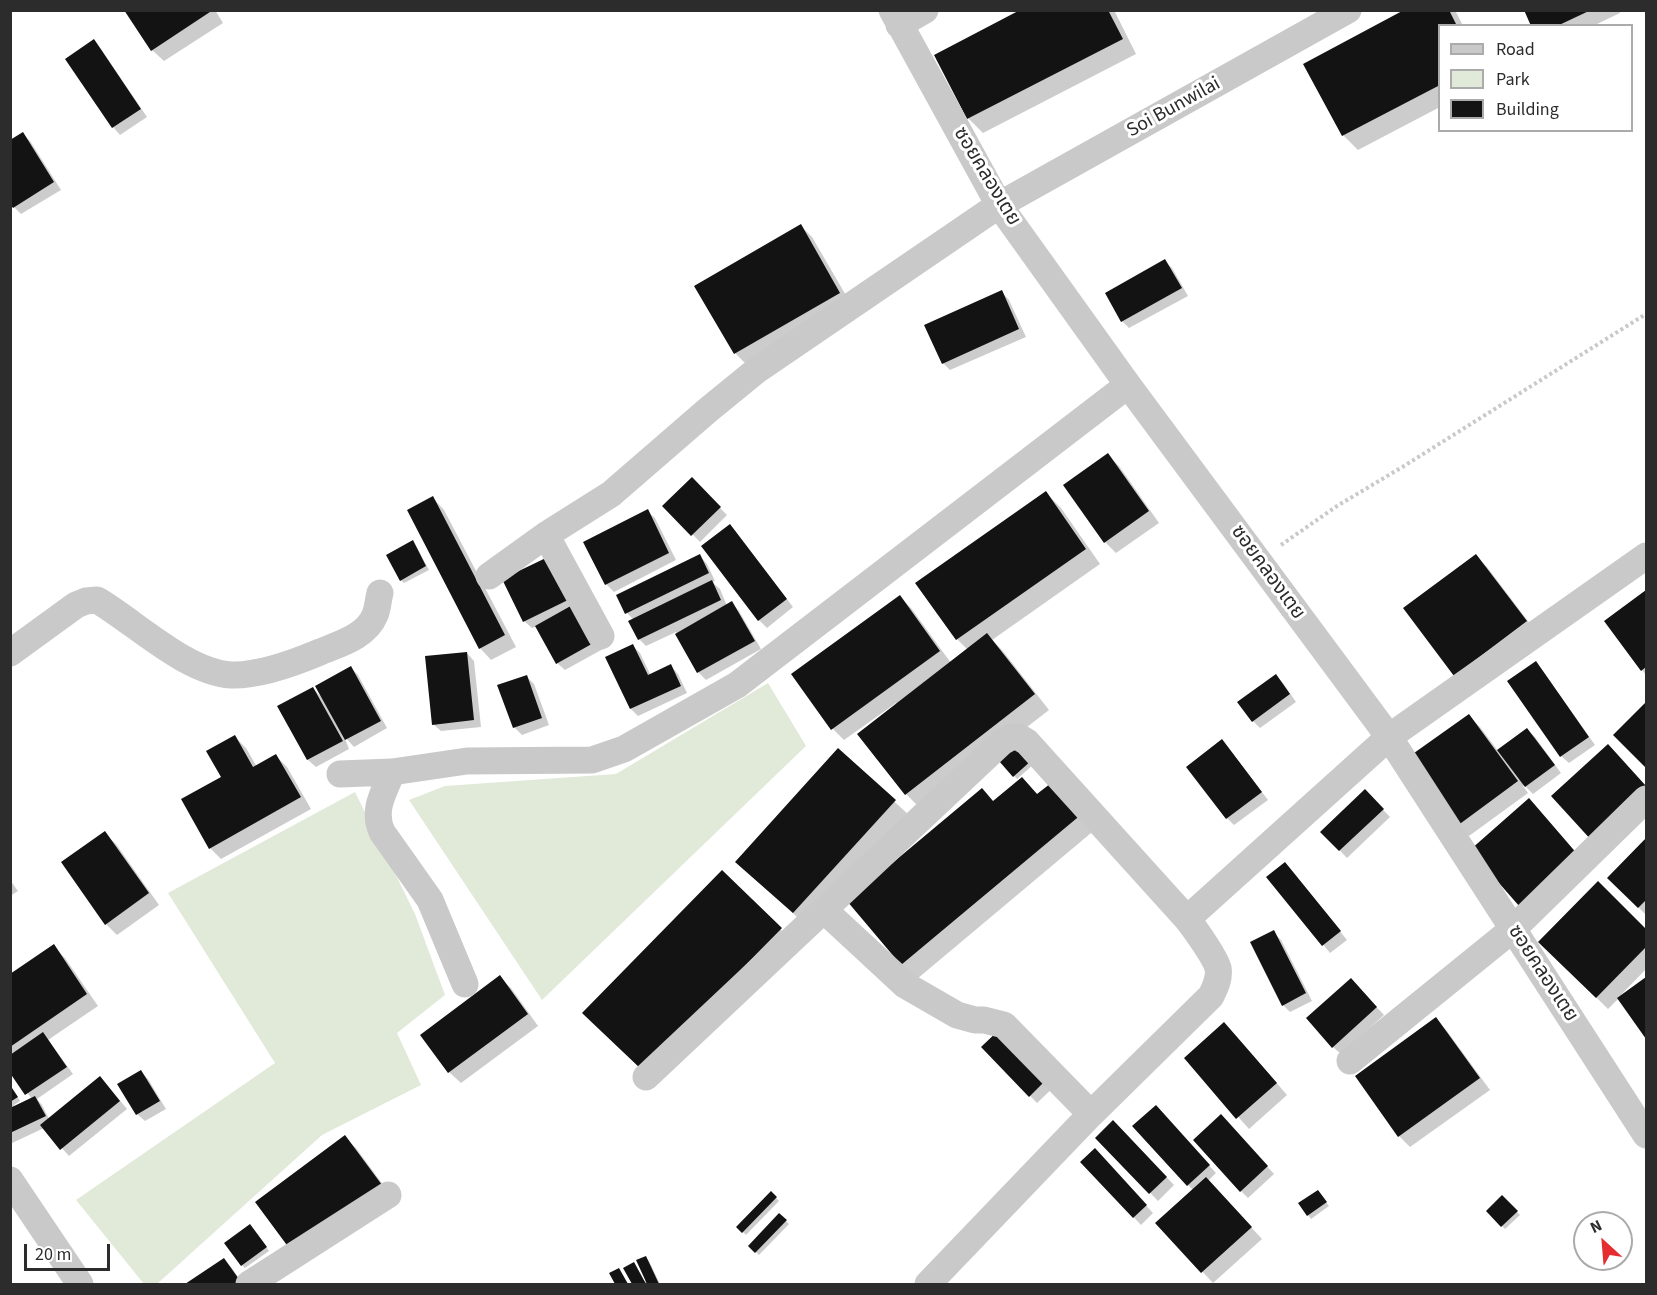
<!DOCTYPE html>
<meta charset="utf-8">
<style>
body{margin:0}
#map{position:relative;width:1657px;height:1295px;overflow:hidden;background:#fff;font-family:"Source Sans 3",sans-serif}
canvas{display:block}
.frame{position:absolute;inset:0;border:12px solid #2c2c2c;pointer-events:none}
.legend{position:absolute;left:1438px;top:24px;width:195px;height:108px;box-sizing:border-box;background:#fff;border:2px solid #ababab;margin:0;padding:8px 10px;list-style:none;font-size:18px;color:#2c2c2c}
.legend li{display:flex;align-items:center;gap:12px;height:30px}
.legend b{width:30px;border:2px solid #ababab}
.north{position:absolute;left:1573px;top:1211px;width:60px;height:60px;box-sizing:border-box;background:#fff;border:2px solid #ababab;border-radius:50%;rotate:334deg;font-size:16px;font-weight:700;line-height:24px;text-align:center;color:#2c2c2c}
.north::after{content:'';display:block;margin:auto;width:21px;height:27px;background:#e52c30;clip-path:polygon(50% 0,100% 100%,50% 72%,0 100%)}
.scale{position:absolute;left:24px;top:1244px;width:86px;height:27px;box-sizing:border-box;border:3px solid #2c2c2c;border-top:0;padding-left:8px;font-size:18px;line-height:21px;white-space:nowrap;color:#2c2c2c;-webkit-text-stroke:4px #fff;paint-order:stroke}
</style>
<div id="map">
<canvas width="1657" height="1295"></canvas>
<div class="frame"></div>
<ul class="legend">
<li><b style="height:8px;background:#c9c9c9"></b>Road</li>
<li><b style="height:16px;background:#e1ead9"></b>Park</li>
<li><b style="height:16px;background:#131313"></b>Building</li>
</ul>
<div class="north">N</div>
<div class="scale">20 m</div>
</div>
<script>
const c = document.querySelector('canvas').getContext('2d');
c.lineJoin = 'round';
function paint(path, color) {
  c.fillStyle = color;
  c.fill(path, 'evenodd');
}
function trace(path, color, width, dash) {
  c.strokeStyle = color;
  c.lineWidth = width;
  c.lineCap = dash ? 'butt' : 'round';
  c.setLineDash(dash || []);
  c.stroke(path);
}
function write(font, color, halo, rows, align = 'center') {
  c.font = font + ' "Source Sans 3","Noto Sans Thai",sans-serif';
  c.lineWidth = 6;
  c.setLineDash([]);
  c.textBaseline = 'middle';
  c.strokeStyle = halo;
  c.fillStyle = color;
  for (const [text, x, y, turn = 0] of rows) {
    c.save();
    c.translate(x, y);
    c.rotate((+turn || 0) * Math.PI / 180);
    c.textAlign = isNaN(turn) ? turn : align;
    if (halo) c.strokeText(text, 0, 0);
    c.fillText(text, 0, 0);
    c.restore();
  }
}
const green = new Path2D(`
 M768,683L806,746L542,1000L409,800L445,786L616,774Z
 M355,792L415,914L445,995L397,1033L421,1085L322,1135L157,1284H144L76,1200L275,1063L168,893Z`);
const shadow = new Path2D(`
 M126,10H215L223,23L164,61L152,50Z
 M1023,10H1114L1136,54L983,133L968,118L936,55Z
 M1407,10H1455L1463,26H1440V107L1358,150L1343,135L1305,64Z
 M1526,10H1619L1620,13L1593,26H1532Z
 M94,41L101,49L147,117L120,135L113,127L67,59Z
 M23,134L30,141L61,190L21,214L14,207Z
 M801,226L812,237L851,304L747,365L736,354L697,286Z
 M1165,261L1172,268L1188,296L1129,328L1122,321Z
 M1002,292L1009,300L1026,337L950,370L943,363Z
 M1108,455L1119,466L1159,523L1116,553L1105,542Z
 M692,480L727,515L700,542L665,506Z
 M1046,493L1061,508L1100,564L992,640L1002,650L1049,710L921,809L906,794L897,705L896,703L844,740L833,729L793,674L900,597L911,608L951,663L968,650L957,639Z
 M433,498L444,510L516,647L491,660L480,648Z
 M647,511L655,518L676,560L614,592L606,584Z
 M737,534L793,607L767,628L759,620L703,547Z
 M416,546L429,570L404,583L401,580Z
 M700,556L707,564L715,581L712,582L720,589L727,606L732,603L739,611L761,649L706,680L698,672L676,632L646,646L639,639L634,620L627,613Z
 M1476,556L1487,567L1537,633L1455,675Z
 M550,558L603,649L565,670L557,663L537,626L532,628L524,621Z
 M1646,593V675L1642,670Z
 M633,646L640,653L651,676L671,666L678,674L687,693L638,716L631,709Z
 M467,653L474,661L481,727L441,731L433,724Z
 M1536,663L1543,671L1595,745L1569,763L1561,756Z
 M351,668L358,675L387,728L354,747L344,736L349,749L316,767L308,760L279,706L313,688L323,699Z
 M526,676L534,684L549,725L522,735L514,727Z
 M1276,676L1283,683L1296,702L1260,728L1253,721Z
 M1646,704V766L1616,735Z
 M1469,716L1480,727L1498,751L1527,730L1535,737L1561,773L1533,794L1524,785L1523,786L1528,793L1469,836L1458,825Z
 M235,737L246,748L257,767L276,756L287,767L311,809L221,859L210,848Z
 M1018,746L1034,764L1017,779L1001,761Z
 M1229,749L1268,800L1234,825L1227,818Z
 M838,750L910,816L808,927L752,876Z
 M1022,779L1038,795L1097,828L917,979L902,964L849,901L994,802Z
 M1365,791L1390,817L1347,858L1322,832Z
 M104,833L116,844L159,905L117,935L106,924Z
 M1646,840V915L1609,878Z
 M1292,871L1347,940L1330,953L1269,877Z
 M723,872L795,944L657,1084Z
 M10,880L18,891L10,896Z
 M1598,883L1646,931V969L1621,995L1622,996L1646,979V1036L1619,998L1608,1009L1540,942Z
 M1273,932L1281,940L1312,1001L1290,1012L1283,1005Z
 M53,946L65,958L98,1006L48,1040L73,1074L37,1099L42,1105L49,1119L107,1085L127,1109L69,1156L44,1128L10,1144V1085L20,1101L14,1105L15,1107L32,1099L10,1070V975Z
 M499,977L511,988L538,1026L461,1083L449,1072Z
 M1358,987L1384,1015L1341,1054L1333,1047Z
 M1436,1019L1447,1031L1490,1090L1410,1147L1399,1136Z
 M1236,1036L1287,1095L1249,1129L1186,1058Z
 M983,1047L1056,1085L1037,1103Z
 M141,1072L148,1079L166,1109L145,1121L137,1114Z
 M1163,1115L1216,1173L1208,1181L1262,1239L1213,1283L1157,1223L1193,1190L1188,1185Z
 M1113,1122L1174,1185L1158,1201L1097,1138Z
 M1228,1123L1274,1174L1248,1198L1241,1191Z
 M344,1137L356,1148L392,1197L293,1251Z
 M1102,1158L1153,1213L1141,1225L1082,1162Z
 M771,1193L779,1201L746,1235L738,1227Z
 M1321,1195L1329,1206L1311,1219L1300,1204Z
 M1502,1197L1520,1215L1505,1229L1488,1211Z
 M779,1215L789,1224L759,1255L750,1246Z
 M253,1229L269,1251L245,1268L242,1265Z
 M645,1257L649,1261L660,1284H634L625,1268L644,1281L646,1280Z
 M224,1260L231,1267L243,1284H188Z`);
const building = new Path2D(`
 M124,10H213L151,51Z
 M1020,10H1108L1123,39L967,119L934,55Z
 M1404,10H1449L1457,26H1440V85L1342,136L1303,64Z
 M1524,10H1591L1557,26H1531Z
 M94,39L141,109L112,128L65,59Z
 M23,132L54,182L13,208L10,204V140Z
 M801,224L840,293L734,354L694,286Z
 M1165,259L1182,288L1121,322L1105,293Z
 M1002,290L1019,329L942,364L924,325Z
 M1108,453L1149,511L1104,543L1063,485Z
 M692,477L721,507L691,536L662,506Z
 M1046,491L1086,549L956,640L915,583Z
 M433,496L505,635L479,649L407,510Z
 M648,509L669,553L605,585L583,542Z
 M730,524L787,599L758,621L701,546Z
 M413,540L426,566L400,581L386,555Z
 M700,554L709,573L625,614L616,595Z
 M1476,554L1527,621L1454,676L1403,608Z
 M550,556L570,599L523,622L502,579Z
 M712,580L721,600L638,640L628,621Z
 M1646,590V667L1641,671L1604,621Z
 M900,595L940,651L831,730L791,674Z
 M732,601L755,641L697,673L675,634Z
 M576,603L597,641L556,664L535,626Z
 M987,633L1035,694L905,795L857,734Z
 M633,644L648,675L671,664L681,686L630,709L605,657Z
 M467,652L474,720L432,725L425,656Z
 M1536,661L1589,737L1560,757L1507,681Z
 M351,666L381,721L345,740L315,686Z
 M1276,674L1290,694L1252,722L1237,702Z
 M527,675L542,718L513,728L497,685Z
 M313,687L343,741L307,760L277,706Z
 M1646,702V768L1613,735Z
 M1469,714L1518,781L1457,826L1407,758Z
 M1527,728L1555,765L1525,787L1497,750Z
 M235,735L253,767L276,754L301,797L209,849L181,799L221,777L206,751Z
 M1222,739L1262,792L1226,819L1186,767Z
 M1018,744L1032,760L1013,777L999,761Z
 M1608,744L1646,786V793L1593,842L1551,796Z
 M838,748L896,800L793,913L735,862Z
 M1022,777L1037,794L1055,780L1083,813L901,965L847,901L982,788L993,801Z
 M1365,789L1384,809L1339,851L1320,832Z
 M1529,798L1579,856L1520,907L1470,850Z
 M105,831L149,893L105,925L61,862Z
 M1646,838V900L1638,908L1607,878Z
 M1285,862L1341,931L1322,946L1266,877Z
 M722,870L782,928L642,1070L582,1013Z
 M1598,881L1646,929V947L1596,998L1538,942Z
 M1274,930L1306,993L1282,1006L1250,942Z
 M54,944L87,994L10,1047V974Z
 M500,975L528,1014L448,1073L420,1035Z
 M1646,977V1039L1617,998Z
 M1351,978L1377,1007L1332,1048L1306,1018Z
 M1436,1017L1480,1078L1398,1137L1355,1076Z
 M1224,1022L1277,1083L1236,1119L1184,1058Z
 M1001,1028L1049,1077L1029,1097L981,1047Z
 M43,1032L67,1067L25,1095L10,1073V1055Z
 M141,1070L160,1101L136,1115L117,1084Z
 M100,1076L120,1101L60,1150L40,1125Z
 M10,1085L18,1097L10,1102Z
 M35,1096L46,1116L10,1133V1108Z
 M1156,1105L1210,1165L1187,1186L1132,1126Z
 M1221,1114L1268,1166L1240,1192L1193,1140Z
 M1113,1120L1167,1177L1149,1194L1095,1138Z
 M345,1135L382,1185L292,1252L255,1202Z
 M1095,1148L1147,1205L1133,1218L1080,1162Z
 M1206,1177L1252,1227L1201,1273L1155,1223Z
 M1318,1190L1327,1202L1307,1216L1298,1203Z
 M771,1191L777,1197L742,1233L736,1227Z
 M1502,1195L1518,1211L1501,1227L1486,1211Z
 M779,1213L787,1220L755,1253L748,1246Z
 M250,1224L267,1247L241,1266L224,1243Z
 M646,1256L659,1284H647L636,1260Z
 M224,1258L241,1282L237,1284H185Z
 M634,1262L646,1284H632L623,1268Z
 M619,1268L628,1284H615L609,1273Z`);
const path = new Path2D(`
 M1281,545L1337,506L1404,466L1646,314`);
const minor = new Path2D(`
 M892,10L999,205L1128,385L1389,737L1646,1135
 M899,25L925,10
 M546,535L601,636
 M489,576L546,535L611,494L708,410L757,370L999,205L1348,10
 M10,653L76,605L86,601L97,600C136,623 186,672 231,675C259,676 294,663 320,652C339,644 366,637 375,615C378,608 378,600 380,593
 M392,772C384,792 372,810 382,832L430,900L465,984
 M340,774L392,772L467,761L592,760L624,749L737,685L1128,385
 M824,910L905,985L957,1015L975,1020H984L1004,1025L1091,1114
 M1350,1061L1513,929L1646,799
 M646,1077L1002,742C1014,735 1015,734 1027,742L1187,919
 M10,1180L80,1284
 M249,1284L388,1195
 M928,1284L1091,1114L1211,996C1215,988 1220,978 1218,968C1215,957 1195,929 1187,919L1389,737L1646,556`);
const streetNames = [
 ["Soi Bunwilai",1174,108,-29],
 ["ซอยคลองเตย",986,177,59],
 ["ซอยคลองเตย",1267,573,54],
 ["ซอยคลองเตย",1542,974,57]
];
paint(green, '#e1ead9');
paint(shadow, '#0003');
paint(building, '#131313');
trace(path, '#c9c9c9', 4, [3, 3]);
trace(minor, '#c9c9c9', 27);
write('20px', '#2c2c2c', '#fff', streetNames);
</script>
